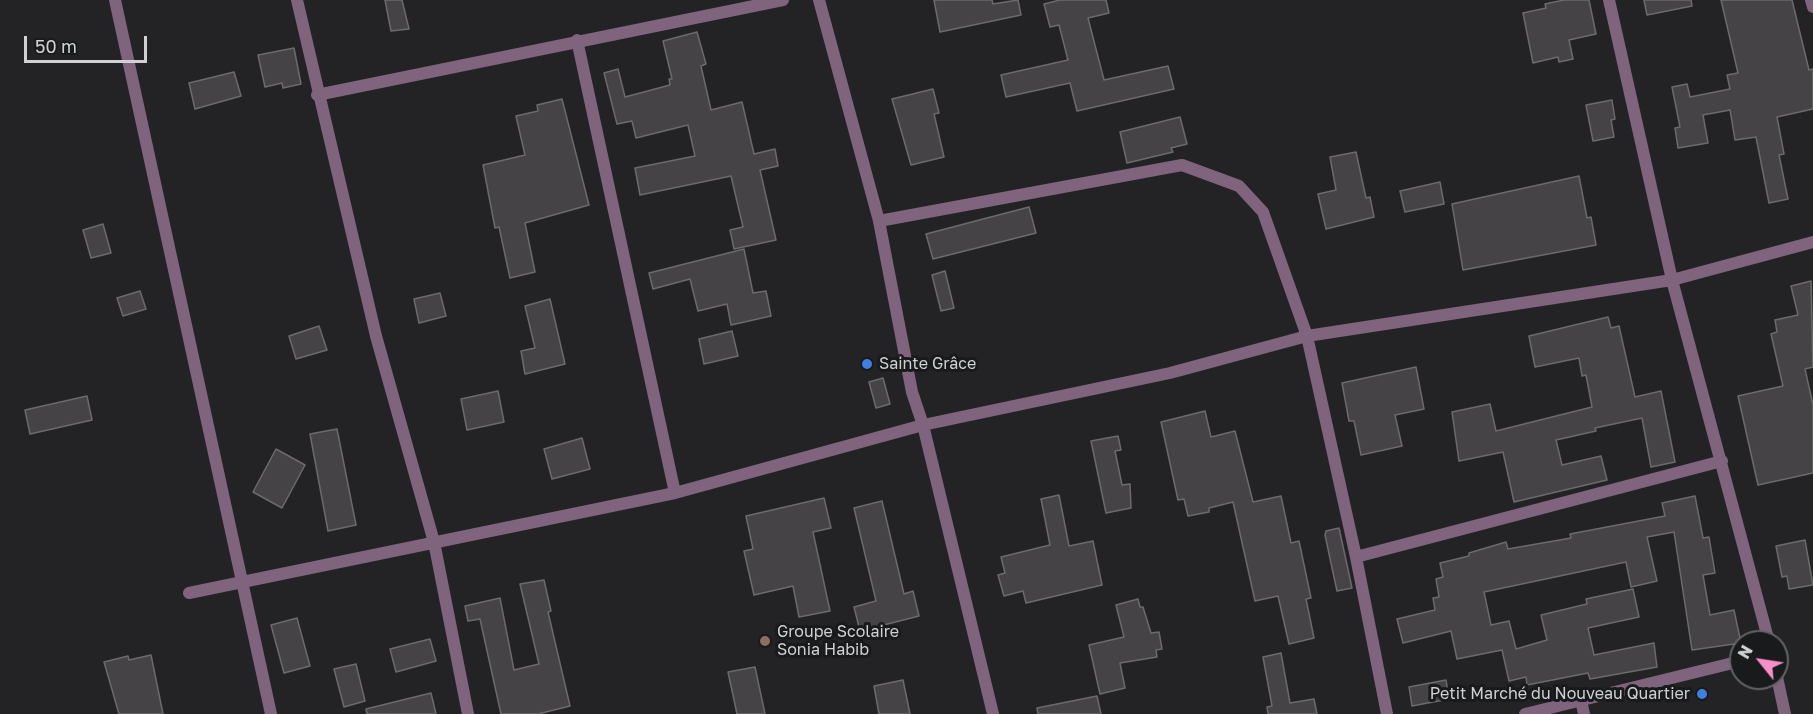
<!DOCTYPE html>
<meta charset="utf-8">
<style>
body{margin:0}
#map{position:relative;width:1813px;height:714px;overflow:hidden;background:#232325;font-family:"Golos Text",sans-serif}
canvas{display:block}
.north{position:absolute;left:1729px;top:630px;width:60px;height:60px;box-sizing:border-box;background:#191a1c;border:2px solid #636365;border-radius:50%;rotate:300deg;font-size:16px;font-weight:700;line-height:24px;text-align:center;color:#d1d1d3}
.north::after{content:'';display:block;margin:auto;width:21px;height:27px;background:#fa8fc7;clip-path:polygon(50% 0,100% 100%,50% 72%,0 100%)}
.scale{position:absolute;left:24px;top:36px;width:123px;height:27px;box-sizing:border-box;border:3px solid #d1d1d3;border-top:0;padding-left:8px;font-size:18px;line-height:21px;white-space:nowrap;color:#d1d1d3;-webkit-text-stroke:4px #191a1c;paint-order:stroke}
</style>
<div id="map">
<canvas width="1813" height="714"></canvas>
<div class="north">N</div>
<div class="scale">50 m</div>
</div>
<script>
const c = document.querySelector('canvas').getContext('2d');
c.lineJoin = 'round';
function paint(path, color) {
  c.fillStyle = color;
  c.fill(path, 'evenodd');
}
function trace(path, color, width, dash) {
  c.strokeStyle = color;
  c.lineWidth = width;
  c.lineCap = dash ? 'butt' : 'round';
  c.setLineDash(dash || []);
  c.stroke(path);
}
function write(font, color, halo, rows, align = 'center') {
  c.font = font + ' "Golos Text",sans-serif';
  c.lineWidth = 6;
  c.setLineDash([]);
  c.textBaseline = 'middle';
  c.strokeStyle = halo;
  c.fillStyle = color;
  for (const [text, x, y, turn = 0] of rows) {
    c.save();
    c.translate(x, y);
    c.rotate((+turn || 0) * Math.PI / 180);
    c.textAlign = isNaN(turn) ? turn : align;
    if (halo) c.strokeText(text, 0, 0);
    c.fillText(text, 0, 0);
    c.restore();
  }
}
const building = new Path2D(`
 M385,0H402L409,29L391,31Z
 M934,0H992L993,4L1018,0L1021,15L940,32Z
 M1060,0H1106L1109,13L1088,18L1104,80L1168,66L1174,89L1077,111L1070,83L1006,97L1001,75L1068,60L1059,25L1050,27L1044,4Z
 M1564,0H1589L1596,34L1569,40L1573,59L1559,62L1558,57L1533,63L1523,13L1546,8L1545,4Z
 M1644,0H1691L1692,6L1647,15Z
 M1721,0H1792L1809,70L1813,69V109L1777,117L1784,154L1779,155L1788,199L1769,203L1756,137L1735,140L1730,110L1703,115L1708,143L1678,148L1675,128L1680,127L1672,87L1687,84L1690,97L1730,89L1727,75L1738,73Z
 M697,32L706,64L701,66L711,110L742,102L754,154L775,149L778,166L760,170L776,240L734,249L730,230L743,227L731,176L640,195L635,168L695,156L688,125L636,138L632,121L617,124L604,73L618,69L625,97L670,85L669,79H672L663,41Z
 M294,48L301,84L283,88L282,83L265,87L258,55Z
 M234,72L241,96L195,109L189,83Z
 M933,89L939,113L934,114L944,157L911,165L892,99Z
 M562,99L589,205L525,223L535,272L510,278L499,227L495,228L483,165L525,155L516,116L538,111L537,105Z
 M1612,100L1615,119L1611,120L1614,137L1593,141L1586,105Z
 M1180,117L1187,144L1171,148L1173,152L1127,163L1120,132Z
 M1356,152L1366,198L1370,197L1374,217L1326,229L1318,194L1336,190L1330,157Z
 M1579,176L1587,218L1591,217L1596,245L1463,270L1452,204Z
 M1440,182L1444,204L1405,212L1400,191Z
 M1029,207L1036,233L933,259L926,234Z
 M103,224L111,253L91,258L83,230Z
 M744,249L753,293L766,291L771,316L731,325L727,304L698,311L690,279L653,289L649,273Z
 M945,271L954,308L941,311L932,275Z
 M1811,281L1813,367L1805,369L1813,405V473L1758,485L1738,396L1783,386L1771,334L1777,332L1775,320L1798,315L1791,286Z
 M140,291L146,309L123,316L117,298Z
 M440,293L446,316L419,323L414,299Z
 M550,299L565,364L525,374L521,351L535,348L525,306Z
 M1608,317L1611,328L1619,326L1635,397L1661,391L1675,462L1651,467L1642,418L1595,428L1596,431L1556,440L1562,465L1601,456L1607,480L1514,502L1503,452L1459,461L1452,412L1490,404L1496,431L1592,407L1586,375L1582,376L1579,358L1535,367L1529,336Z
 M319,326L327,350L296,359L289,336Z
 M732,331L738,356L704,364L699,339Z
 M1416,367L1424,409L1395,415L1402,446L1361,455L1354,421H1349L1342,383Z
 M883,378L890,404L876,408L869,382Z
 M498,391L504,422L467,430L461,399Z
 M87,396L92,420L30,434L25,410Z
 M1205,411L1211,437L1235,431L1253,502L1281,496L1291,543L1299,541L1311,598L1306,599L1314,638L1289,644L1278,596L1255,601L1233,502L1209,508V512L1188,516L1184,499L1178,500L1161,422Z
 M337,429L356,525L328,531L310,434Z
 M1118,436L1121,450L1115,451L1122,485L1130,484L1131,508L1106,513L1091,441Z
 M582,438L590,469L552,479L544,449Z
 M276,449L305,465L282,508L253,492Z
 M1059,495L1069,546L1093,541L1102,585L1026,603L1023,591L1004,596L998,575L1005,573L1001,557L1050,545L1041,499Z
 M1695,496L1703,538L1709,537L1715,573L1703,575L1710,615L1734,610L1741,643L1692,650L1674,532L1647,537L1657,581L1631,587L1626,562L1484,592L1491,625L1509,621L1516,649L1547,640L1541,615L1587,604L1586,599L1633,589L1639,617L1588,628L1594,655L1654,643L1657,667L1590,679L1588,673L1527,685L1526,677L1509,681L1502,650L1457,659L1451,631L1403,643L1397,619L1435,610L1433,598L1439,597L1436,579L1443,577L1440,563L1469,556V553L1506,542L1508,549L1571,538L1570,534L1665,516L1662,503Z
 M824,498L831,528L813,532L830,611L799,617L793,586L754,595L744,551L753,549L746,516Z
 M882,501L904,594L913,591L919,616L860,631L854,607L876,601L854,508Z
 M1339,528L1352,588L1337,591L1325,535L1326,531Z
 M1805,540L1813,585L1789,589L1787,576L1782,577L1776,546Z
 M544,580L551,611L548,612L570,706L538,714H501L480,619L468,621L465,606L500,598L514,670L539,664L520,584Z
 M1138,599L1140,607H1143L1151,633L1159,632L1162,649L1156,650L1157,657L1120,663L1125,688L1100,694L1089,645L1124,637L1116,605Z
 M297,618L310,666L284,673L271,625Z
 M430,639L436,661L396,672L390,649Z
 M1281,653L1290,703L1314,699L1317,714H1268L1267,707L1272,706L1263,657Z
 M151,655L163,714H119L104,662L128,656L129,660Z
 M356,664L365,701L344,707L334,669Z
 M755,667L765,714H737L728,672Z
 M903,680L910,714H879L874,686Z
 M1446,680L1449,699L1412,706L1409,687Z
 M431,693L436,714H367L366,709Z
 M1097,696L1101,714H1038L1037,708Z`);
const minor = new Path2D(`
 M115,0L271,714
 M297,0L376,336L434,542L468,714
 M1609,0L1672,280L1769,642
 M1811,0L1813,7
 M577,40L675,493
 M317,95L783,0
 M879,221L1182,165L1239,186L1263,212L1307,336L1356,557L1387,714
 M1356,557L1722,461
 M189,593L675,493L923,425L1170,373L1307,336L1672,280L1813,242
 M1777,677L1785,714
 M1581,700L1584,714
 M1525,714L1741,661`);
const tertiary = new Path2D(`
 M819,0L879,221L912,392L923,425L993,714`);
const markers = [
 [867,364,6,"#3f7fe0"],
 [765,641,6,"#8d6e63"],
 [1702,694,6,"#3f7fe0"]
];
const poiNames = [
 ["Sainte Grâce",879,364],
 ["Groupe Scolaire",777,632],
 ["Sonia Habib",777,650],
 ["Petit Marché du Nouveau Quartier",1690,694,"right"]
];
paint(building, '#454345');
trace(building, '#6c6a6c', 1.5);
trace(minor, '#80637c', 12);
trace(tertiary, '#80637c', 12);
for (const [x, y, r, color] of markers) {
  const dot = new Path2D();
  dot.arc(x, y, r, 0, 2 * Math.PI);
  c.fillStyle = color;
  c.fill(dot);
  trace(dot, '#191a1c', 2);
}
write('16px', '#d1d1d3', '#191a1c', poiNames, 'left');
</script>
